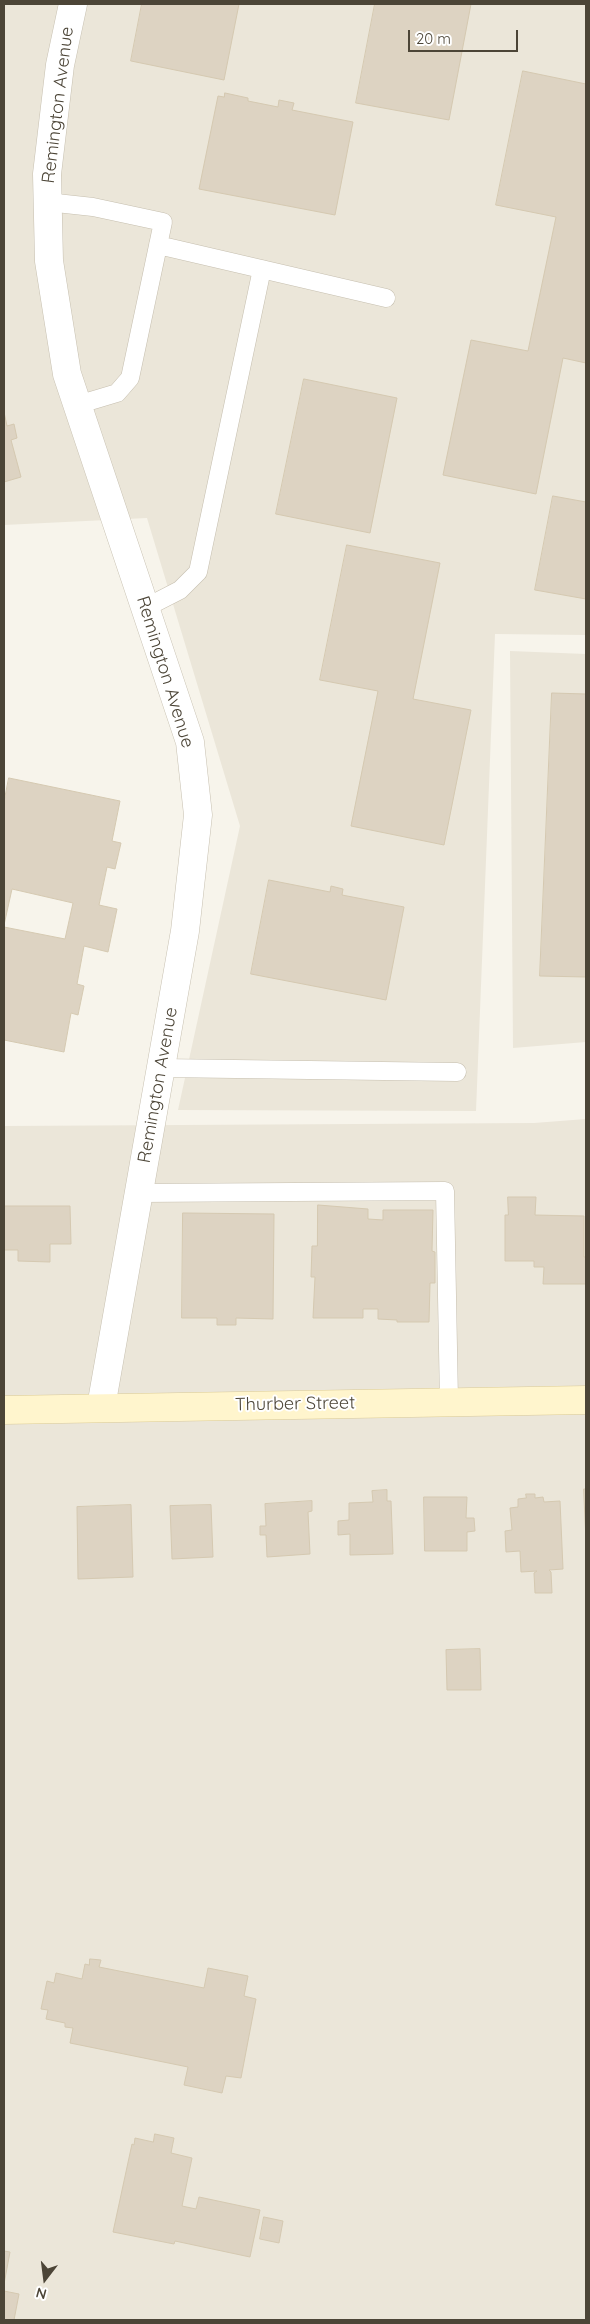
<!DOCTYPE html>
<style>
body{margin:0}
#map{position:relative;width:590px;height:2324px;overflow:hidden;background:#f7f4eb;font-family:Quicksand,sans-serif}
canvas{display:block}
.frame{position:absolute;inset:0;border:5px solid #4c4537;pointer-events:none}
.north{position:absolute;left:20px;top:2254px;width:50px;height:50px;-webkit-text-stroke:4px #fff;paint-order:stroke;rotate:195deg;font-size:14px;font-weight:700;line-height:20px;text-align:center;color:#4c4537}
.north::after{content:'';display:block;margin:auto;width:18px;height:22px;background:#4c4537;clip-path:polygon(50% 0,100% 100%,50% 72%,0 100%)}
.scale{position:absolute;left:408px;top:30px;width:110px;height:22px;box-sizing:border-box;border:2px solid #4c4537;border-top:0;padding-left:6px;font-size:15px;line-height:18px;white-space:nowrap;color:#4c4537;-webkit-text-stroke:4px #fff;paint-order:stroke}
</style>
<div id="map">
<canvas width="590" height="2324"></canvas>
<div class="frame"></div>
<div class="north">N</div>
<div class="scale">20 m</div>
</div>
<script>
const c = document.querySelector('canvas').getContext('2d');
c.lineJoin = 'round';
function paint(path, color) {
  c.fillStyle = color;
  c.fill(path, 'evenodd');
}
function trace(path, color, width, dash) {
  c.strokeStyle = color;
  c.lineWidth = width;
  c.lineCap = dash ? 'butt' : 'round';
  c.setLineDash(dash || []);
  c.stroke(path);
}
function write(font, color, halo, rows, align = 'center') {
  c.font = font + ' Quicksand,sans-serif';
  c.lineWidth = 4;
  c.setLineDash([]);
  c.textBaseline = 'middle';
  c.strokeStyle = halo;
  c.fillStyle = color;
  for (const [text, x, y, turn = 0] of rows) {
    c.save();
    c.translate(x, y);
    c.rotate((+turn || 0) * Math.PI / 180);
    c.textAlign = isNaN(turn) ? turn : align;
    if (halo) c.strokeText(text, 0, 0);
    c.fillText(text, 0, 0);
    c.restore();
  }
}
const residential = new Path2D(`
 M4,4H586V635L495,634L476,1111L178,1110L240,826L147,518L4,525Z
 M510,651L586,654V1042L513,1048Z
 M586,1119V2320H4V1126L534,1123Z`);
const building = new Path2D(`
 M142,4H239L224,80L131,61Z
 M375,4H471L449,120L356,103Z
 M523,71L586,84V363L563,358L536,494L443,475L471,340L528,351L556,217L496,205Z
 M225,93L248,98V101L278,107L279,100L294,103L292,110L353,122L335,215L199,189L218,96L224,97Z
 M304,379L397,398L370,533L276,514Z
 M4,412L7,426L14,424L17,438L11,440L21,477L4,482Z
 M553,496L586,502V599L535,590Z
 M347,545L440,563L413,699L471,710L444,845L351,826L378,691L320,680Z
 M552,693L586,694V977L540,976Z
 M9,778L120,801L112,841L121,843L115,869L107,867L99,905L117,909L108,952L84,946L77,984L84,986L78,1015L71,1013L64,1052L4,1040V927L65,939L73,903L12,889L4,925V802Z
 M269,880L330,892L331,886L343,889L342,895L404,907L386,1000L251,974Z
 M508,1197H536L535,1215L584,1216V1257H586V1284H543L544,1267H534V1261H505V1215H508Z
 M318,1205L368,1209V1219L383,1220V1210H433L432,1251L435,1252V1283H430L429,1322H397V1320L378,1319V1309H363V1318H313L315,1277H311L312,1246H317Z
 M4,1206H70L71,1244H50V1262L18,1261V1250H4Z
 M183,1213L274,1214L273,1319L236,1318V1325H217V1318H182Z
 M584,1489H586V1540Z
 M387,1490V1501H391L393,1554L350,1555V1534L338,1535V1521L349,1520V1503L373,1502L372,1491Z
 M526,1494H535V1498L543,1497L544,1502L560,1501L563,1569L549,1570L551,1572L552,1593H535L534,1573L537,1571L521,1572L520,1551L506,1552L505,1531L512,1530L510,1508L518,1507V1499L526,1498Z
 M424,1497H467L466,1518H474L475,1531L467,1532V1551H425Z
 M312,1501V1511L308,1512L310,1554L267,1557L266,1535H260V1526H266L265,1504Z
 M131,1505L133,1577L78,1579L77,1507Z
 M211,1505L213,1557L172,1559L170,1506Z
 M480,1649L481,1690H447L446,1650Z
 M90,1959L101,1960L99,1967L204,1988L208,1968L248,1976L244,1996L256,1999L241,2078L226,2076L222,2093L184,2085L188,2067L70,2043L73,2028L65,2027V2023L46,2019L48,2010L41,2009L47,1981L54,1983L56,1973L82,1979L85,1964L89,1965Z
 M155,2134L174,2138L171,2153L192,2158L182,2206L196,2209L199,2197L260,2210L250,2257L175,2241L174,2244L113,2232L132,2144L134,2145L135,2138L153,2142Z
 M264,2217L283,2221L279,2243L260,2239Z
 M4,2251L10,2252L4,2284Z
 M4,2291L19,2294L14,2320H4Z`);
const lane = new Path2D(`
 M47,202L93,207L163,222L130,378L117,393L77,405
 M158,245L386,298
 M145,608L180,590L198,572L262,269
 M161,1068L457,1072
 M139,1193L445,1191L449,1401`);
const street = new Path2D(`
 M73,4L60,65L47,174L49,261L67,374L190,742L198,815L185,931L101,1407`);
const secondary = new Path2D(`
 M4,1410L586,1400`);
const streetNames = [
 ["Remington Avenue",58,105,-83],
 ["Remington Avenue",165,672,73],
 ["Remington Avenue",158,1085,-80],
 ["Thurber Street",295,1404,-1]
];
paint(residential, '#ebe6d9');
paint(building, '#ddd3c2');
trace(building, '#d5c9b1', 1);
trace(lane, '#c6bfaf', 19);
trace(street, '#c6bfaf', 29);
trace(secondary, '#dbcb97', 29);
trace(lane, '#fff', 18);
trace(street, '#fff', 28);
trace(secondary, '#fff5cd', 28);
write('18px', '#4c4537', '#fff', streetNames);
</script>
